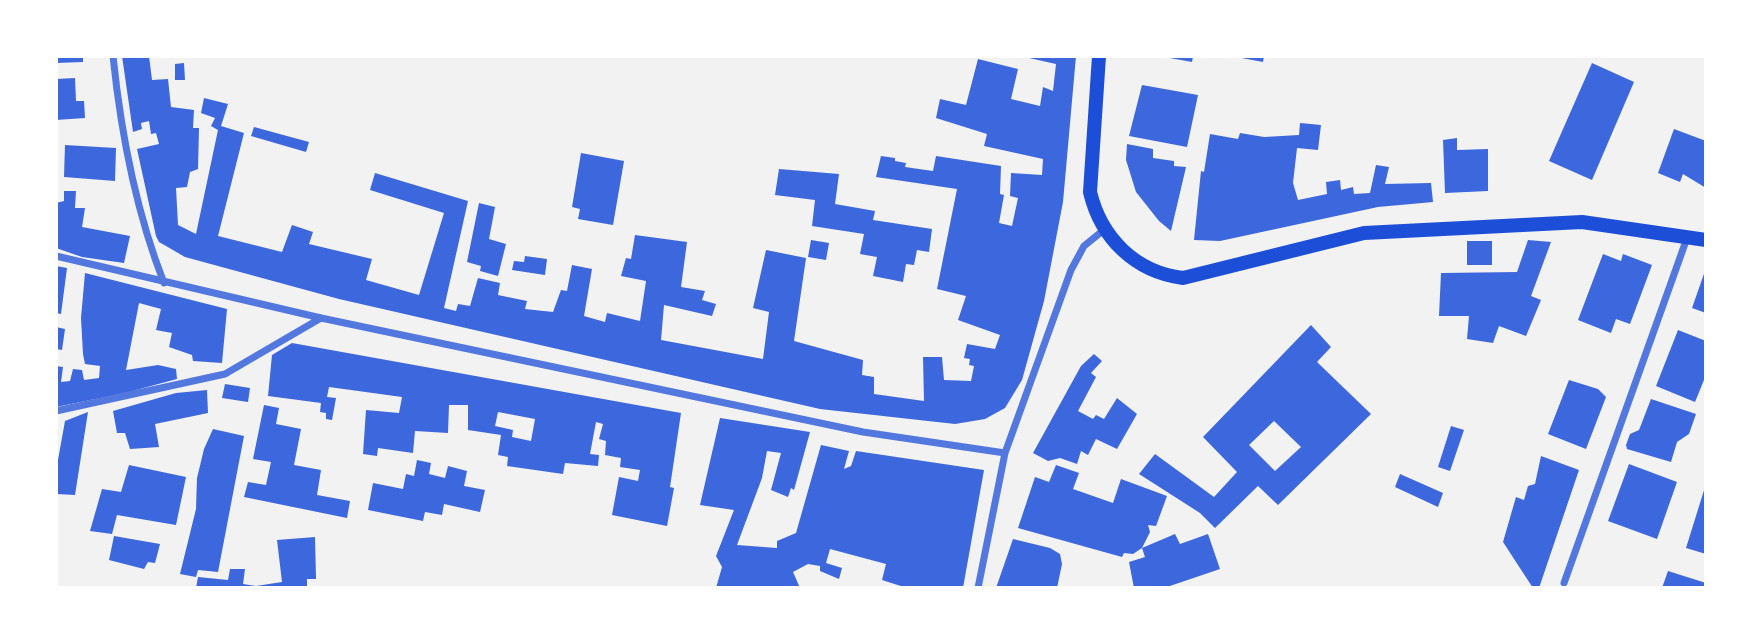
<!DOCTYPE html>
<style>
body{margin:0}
#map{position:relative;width:1762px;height:644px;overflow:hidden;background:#f2f2f2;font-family:Mulish,sans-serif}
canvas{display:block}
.frame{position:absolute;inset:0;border:58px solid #fff;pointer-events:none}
</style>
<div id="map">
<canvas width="1762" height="644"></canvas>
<div class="frame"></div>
</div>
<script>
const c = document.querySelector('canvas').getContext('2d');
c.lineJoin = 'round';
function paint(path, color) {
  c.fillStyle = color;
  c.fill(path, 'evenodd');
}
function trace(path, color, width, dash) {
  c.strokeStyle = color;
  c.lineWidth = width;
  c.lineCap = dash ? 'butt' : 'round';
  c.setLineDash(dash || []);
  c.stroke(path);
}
const building = new Path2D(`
 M56,56H83V62L56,63Z
 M122,56H149L152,80L168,79L171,107L194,110L193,128H199L198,169L190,172L187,187L176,188L178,225L196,234L218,130L211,126L215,118L201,113L204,98L228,104L221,126L244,133L218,236L282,252L292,225L313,232L309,244L372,259L366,280L419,295L444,213L370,190L375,173L468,201L444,308L456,311L458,304L470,306L478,278L500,283L498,295L527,301L525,309L553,312L561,290L567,291L572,265L592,269L584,316L605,322L607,313L640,321L646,281L621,276L626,258L631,259L635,235L687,242L681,287L705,291L702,300L716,304L712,316L664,305L661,340L763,359L769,312L753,308L766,250L806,258L794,341L863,360L862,375L874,377V394L924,401L923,357H942L944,380L971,381L974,366L969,365L970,359L964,358L967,344L995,349L1000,335L958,320L966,296L937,289L957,189L876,177L881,156L895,158V161L906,163L905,167L933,171L936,156L1001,166L1000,194L1004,195L999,223L1012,226L1018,198L1010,196L1011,173L1042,175L1043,159L984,146L987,134L936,118L940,99L966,105L978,59L1018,69L1011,99L1040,106L1043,87L1053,91L1056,64L1020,56H1076L1063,202L1044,301L1022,380L1005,408L985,419L955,424L820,409L339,299L185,257L159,242L156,236L137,149L159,144L156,133L151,134L149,121L141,123L142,129L133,132Z
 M1164,56H1193L1192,62L1164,57Z
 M1231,56H1264L1263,62Z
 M184,63L185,80H175V64Z
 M1592,63L1634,82L1592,180L1549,161Z
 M75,78L76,101H84L85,118L56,120V79Z
 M1142,85L1198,95L1187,147L1129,136Z
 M1300,123L1321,125L1318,150L1297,148L1293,183L1298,200L1327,194L1326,182L1340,180L1341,190L1353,187L1354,194L1370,193L1376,165L1389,167L1385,184L1431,183L1433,202L1378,207L1220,241L1194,240L1201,171L1204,172L1210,134L1238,139L1240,133L1264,137L1299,135Z
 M254,127L309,142L306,152L251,136Z
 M1674,129L1706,141V188L1683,174L1680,182L1658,173Z
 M1457,138V150L1488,149V191L1445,193L1443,140Z
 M1127,144L1153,149V158L1174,161V166L1186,167L1171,231L1159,221L1136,192L1126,160Z
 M65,145L116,148L115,181L64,177Z
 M581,153L624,161L613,225L578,219L580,209L572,207Z
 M779,169L839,174L835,204L875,211L873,220L932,229L929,252L917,250L914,265L906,264L903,282L873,276L877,257L860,254L864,234L812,226L815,200L775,195Z
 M64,191H76L75,208H85L82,227L130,236L124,263L82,257L56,248V203L64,201Z
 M479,203L495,207L489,239L506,244L498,276L480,271L481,266L467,262Z
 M811,240L829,243L826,260L808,257Z
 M1528,240L1551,242L1531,296L1541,300L1526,336L1499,326L1493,343L1467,339L1469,316H1439L1441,273L1517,272Z
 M1467,241H1492V265H1467Z
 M1603,254L1621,261L1623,254L1652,265L1630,324L1616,319L1611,333L1578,320Z
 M525,256L547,259L545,275L512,270L514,261L524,262Z
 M56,266L67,268L61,314L56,313Z
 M1706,268V313L1692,308Z
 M85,273L227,309L222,363L193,361L192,355L169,347L172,333L156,330L161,309L139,303L126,370L158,365L176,369L177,379L125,393L56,407V366L63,367L61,382L70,381L73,369L82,370L84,380L99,378L100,366L85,364L83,354L81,318Z
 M1311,325L1331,347L1317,362L1371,414L1278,505L1258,486L1215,528L1200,513L1139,474L1155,454L1214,497L1237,472L1203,437ZM1274,421L1301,447L1275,471L1249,445Z
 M56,327L65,329L62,350L56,349Z
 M1678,330L1706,341V375L1695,402L1656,386Z
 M292,343L681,413L670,487L674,488L667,526L612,515L619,477L638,481L640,470L620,467L621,458L605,455L606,441L599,439L603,424L596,422L590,454L599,455L598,466L565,463L563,474L507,466L508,457L498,455L501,435L468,430V405H449L448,433L415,431L413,453L378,448L377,456L363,454L366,410L399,413L402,397L329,387L327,397L336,398L332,420L326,419V413L320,412L321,403L268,396L272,355ZM498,412L535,419L531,441L512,437L513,430L495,426Z
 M1094,354L1102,361L1091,373L1096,377L1078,411L1093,419L1096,415L1104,419L1117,398L1137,414L1117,449L1096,439L1088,455L1081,451L1077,464L1060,458L1048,461L1033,453L1081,366Z
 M1569,380L1598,389L1606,397L1586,449L1548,434Z
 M225,384L250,388L248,402L222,398Z
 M207,390L208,413L155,424L159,447L130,449L125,433H117L113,411L176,393Z
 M1651,399L1696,414L1689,434L1677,442L1671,462L1627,449L1626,445L1630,434L1639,430Z
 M264,405L279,408L276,424L301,429L294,465L321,470L317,495L350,501L347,518L244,497L248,482L266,485L271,462L253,459Z
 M88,412L75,495L56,494V471L65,421Z
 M720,418L810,432L794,490L791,488L788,497L771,490L781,453L767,451L762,478L737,545L777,548V541L796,533L821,445L849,451L844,469L851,466L856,451L984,470L963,588H907L882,580L886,564L830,549L826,563L842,568L839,579L820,571V566L808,564L793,572L800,588H716L722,567L716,556L734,510L700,505Z
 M1451,426L1464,430L1450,471L1438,467Z
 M213,429L244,436L218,572L198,570L196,577L180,574L196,509L197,478L204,449Z
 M1541,456L1579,470L1539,588H1533L1503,542L1516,497L1524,500L1528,486L1535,484Z
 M417,460L431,463L429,474L445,478L448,466L467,471L464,486L485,490L480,512L444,504L442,515L425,512L423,521L368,510L373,483L403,489L406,474L414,476Z
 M1629,464L1677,482L1657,539L1608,521Z
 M129,465L186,477L176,525L117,515L112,534L90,531L102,489L121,492Z
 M1056,465L1079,473L1073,489L1113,503L1121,479L1167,496L1156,526L1148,525L1150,532L1142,548L1133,554L1124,553L1122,557L1018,528L1035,477L1049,482Z
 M1400,474L1443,493L1438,507L1395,487Z
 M1705,487H1706V554L1686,548Z
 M1175,534L1180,544L1208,534L1220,569L1164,588H1134L1129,562L1145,557L1142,548Z
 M114,536L160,544L155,563L148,562L144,569L109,560Z
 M315,537L316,579H307V588H196L198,577L228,580L230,569H245L243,584L256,586L282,582L277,540Z
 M1013,539L1050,548L1060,554L1062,564L1057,588H996Z
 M1668,571L1706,583V588H1662Z`);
const minor = new Path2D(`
 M113,56C121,134 135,209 164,283
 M56,256L321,318L863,432L1005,453L1071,270L1084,246L1105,229
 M56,411L225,374L321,318
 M1564,583L1687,238
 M978,588L1005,453`);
const secondary = new Path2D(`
 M1099,56L1090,192C1101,238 1135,272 1183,278L1364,233L1582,222L1706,240`);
paint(building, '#3d67dc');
trace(minor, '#5277de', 7);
trace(secondary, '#1d4ed8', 14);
</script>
